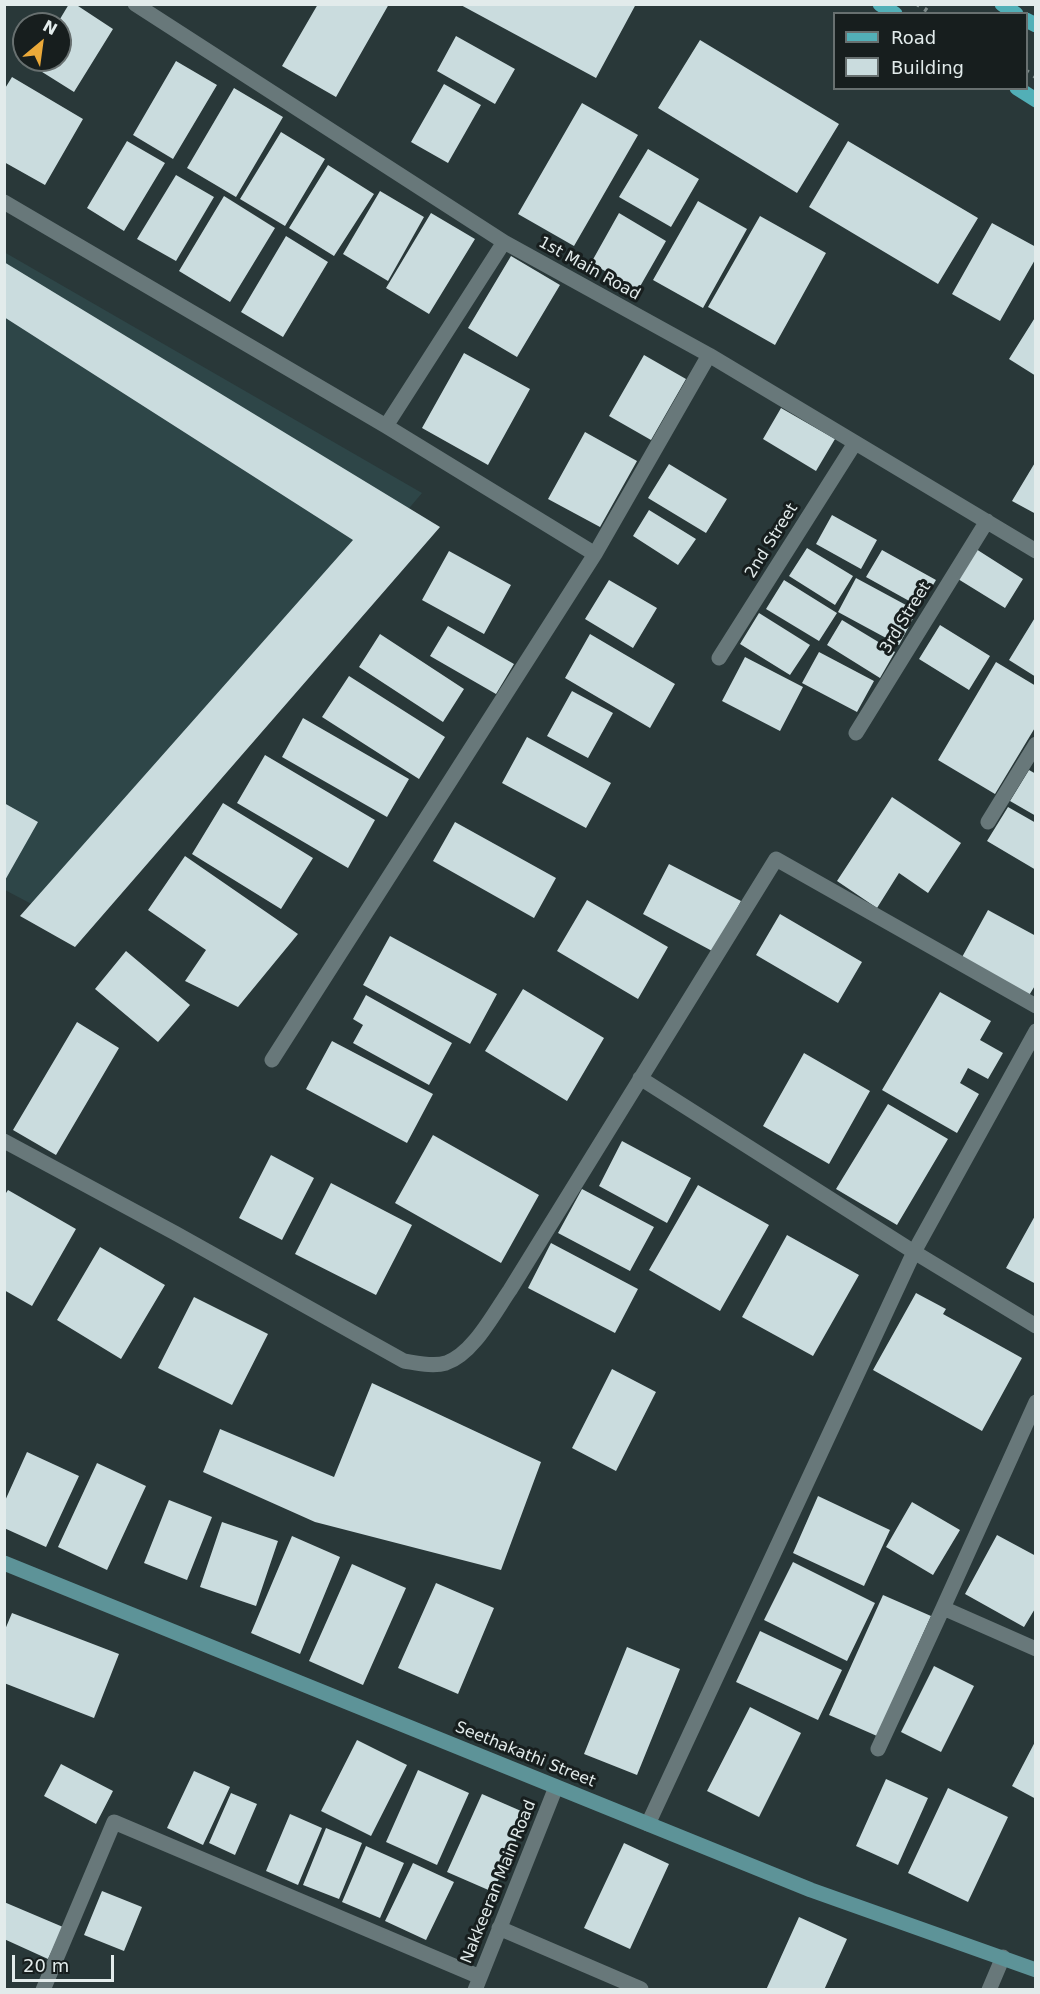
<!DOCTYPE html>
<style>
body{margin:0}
#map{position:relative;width:1040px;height:1994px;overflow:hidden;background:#293839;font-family:"DejaVu Sans",sans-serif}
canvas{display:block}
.frame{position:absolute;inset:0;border:6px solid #e2ebeb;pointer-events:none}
.legend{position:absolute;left:833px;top:12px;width:195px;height:78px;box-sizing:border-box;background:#171e1e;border:2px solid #687070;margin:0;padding:8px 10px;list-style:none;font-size:18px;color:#e2ebeb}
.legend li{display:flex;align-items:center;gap:12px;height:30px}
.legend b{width:30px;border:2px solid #687070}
.north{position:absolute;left:12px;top:12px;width:60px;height:60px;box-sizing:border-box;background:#171e1e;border:2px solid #687070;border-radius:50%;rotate:29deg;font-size:16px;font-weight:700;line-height:24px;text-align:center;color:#e2ebeb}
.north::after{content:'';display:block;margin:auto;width:21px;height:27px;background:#eba939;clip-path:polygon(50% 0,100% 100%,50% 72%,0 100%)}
.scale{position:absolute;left:12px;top:1955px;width:102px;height:27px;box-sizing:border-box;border:3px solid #e2ebeb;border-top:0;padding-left:8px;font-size:18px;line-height:21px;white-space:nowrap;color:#e2ebeb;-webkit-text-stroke:4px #171e1e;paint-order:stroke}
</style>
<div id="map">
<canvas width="1040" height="1994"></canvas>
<div class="frame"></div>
<ul class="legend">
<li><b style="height:8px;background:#52afb7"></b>Road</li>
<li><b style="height:16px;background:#cadcde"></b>Building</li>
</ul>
<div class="north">N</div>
<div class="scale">20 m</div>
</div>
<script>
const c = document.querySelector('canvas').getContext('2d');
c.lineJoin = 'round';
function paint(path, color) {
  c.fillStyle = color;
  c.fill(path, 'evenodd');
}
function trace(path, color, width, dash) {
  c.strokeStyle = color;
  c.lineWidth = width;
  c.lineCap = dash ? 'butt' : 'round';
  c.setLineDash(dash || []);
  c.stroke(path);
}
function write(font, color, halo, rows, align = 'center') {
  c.font = font + ' "DejaVu Sans",sans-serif';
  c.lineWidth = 6;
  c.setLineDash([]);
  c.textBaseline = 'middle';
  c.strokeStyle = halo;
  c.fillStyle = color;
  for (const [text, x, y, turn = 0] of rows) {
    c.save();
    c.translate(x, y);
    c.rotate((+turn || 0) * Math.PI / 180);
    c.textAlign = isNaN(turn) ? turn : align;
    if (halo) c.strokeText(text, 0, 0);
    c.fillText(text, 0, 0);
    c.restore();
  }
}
const built = new Path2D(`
 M4,252L422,493L60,919L5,890Z`);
const building = new Path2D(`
 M69,4H75L113,29L74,92L31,65L34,60H60V24H57Z
 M318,4H389L336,97L282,66Z
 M459,4H636L596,78Z
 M456,36L515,69L495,104L437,71Z
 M700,40L839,124L797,193L658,108Z
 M176,61L217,85L173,159L133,135Z
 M12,77L83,119L45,185L4,162V90Z
 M444,84L481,105L448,163L411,142Z
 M234,88L283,117L236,197L187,168Z
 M582,103L638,135L574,246L518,214Z
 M281,132L325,159L285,226L240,199Z
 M127,141L165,163L124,231L87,208Z
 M848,141L978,218L938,284L809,207Z
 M648,149L699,179L671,227L619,197Z
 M328,165L374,194L334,256L289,228Z
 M176,175L214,197L176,261L137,239Z
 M380,191L424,217L388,281L343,254Z
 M224,196L275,228L230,302L179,271Z
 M698,201L747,229L703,308L653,280Z
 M431,213L475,239L429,314L386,288Z
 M619,213L666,241L638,290L591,263Z
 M760,216L826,253L775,345L708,307Z
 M992,223L1036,247V258L1000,321L952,294Z
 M286,236L328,262L283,337L241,312Z
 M511,256L560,285L517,357L468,328Z
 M4,262L440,527L75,947L20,916L353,540L4,317Z
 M1036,316V376L1009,359Z
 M464,353L530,389L488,465L422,428Z
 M644,355L686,379L651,440L609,416Z
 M781,408L835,439L816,471L763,439Z
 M585,432L637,461L600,527L548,499Z
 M1036,461V514L1012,501Z
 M669,464L727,499L706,533L648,498Z
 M649,510L696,539L678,565L633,536Z
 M832,515L877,540L861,569L816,544Z
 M807,548L853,576L835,605L789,576Z
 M976,549L1023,579L1005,608L958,579Z
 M882,550L936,580L920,607L866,577Z
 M449,551L511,585L484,634L422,600Z
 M856,578L917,611L899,645L838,612Z
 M609,580L657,608L633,648L585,619Z
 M784,580L837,613L819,641L766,609Z
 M759,613L810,645L790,675L740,644Z
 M1036,616V677L1009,660Z
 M842,620L895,652L880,678L827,645Z
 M940,625L990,656L969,690L919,659Z
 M448,626L514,664L496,694L430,656Z
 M380,634L464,689L443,722L359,667Z
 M590,634L675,684L650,728L565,678Z
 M819,652L874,681L857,712L802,683Z
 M745,657L803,687L780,731L722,701Z
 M996,662L1036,686V726L995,794L938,760Z
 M349,676L445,737L419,779L322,717Z
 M572,691L613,713L588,758L547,736Z
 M303,718L409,779L387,817L282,757Z
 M527,737L611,783L586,828L502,783Z
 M265,755L375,820L348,868L237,803Z
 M1029,770L1036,774V816L1010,801Z
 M892,797L961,843L928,893L899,873L877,908L837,881Z
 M4,803L38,822L4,882Z
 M223,803L313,858L281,909L192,854Z
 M1008,807L1036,823V870L987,841Z
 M455,822L556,878L534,918L433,861Z
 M185,856L298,934L238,1007L185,981L206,950L148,910Z
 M669,864L741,901L714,952L643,914Z
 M587,900L668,947L638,999L557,951Z
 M988,910L1036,936V984L1028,997L961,959Z
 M780,914L862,962L838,1003L756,955Z
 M390,936L497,994L470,1044L363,985Z
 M126,951L190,1005L158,1042L95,989Z
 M523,989L604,1038L567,1101L485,1051Z
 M940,992L991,1021L980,1040L1003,1053L988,1079L968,1068L960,1083L979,1094L957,1133L882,1090Z
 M366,995L452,1043L429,1085L353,1043L363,1025L353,1019Z
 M77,1022L119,1048L56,1155L13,1130Z
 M332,1041L433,1094L407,1143L306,1089Z
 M804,1053L870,1091L829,1164L763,1126Z
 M888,1104L948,1139L897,1225L836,1189Z
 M433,1135L539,1195L501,1263L395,1203Z
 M622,1141L691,1178L667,1223L599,1186Z
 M271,1155L314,1178L282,1240L239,1218Z
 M331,1183L412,1225L376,1295L295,1254Z
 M698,1185L769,1225L720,1311L649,1270Z
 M582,1189L654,1227L630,1271L558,1233Z
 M8,1190L76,1229L32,1306L4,1290V1196Z
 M1036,1214V1284L1006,1268Z
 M787,1235L859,1275L813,1356L742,1317Z
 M551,1243L638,1289L615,1333L528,1288Z
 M100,1247L165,1285L121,1359L57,1320Z
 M916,1293L946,1309L943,1314L1022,1358L982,1431L873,1370Z
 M194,1297L268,1334L232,1405L158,1368Z
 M612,1369L656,1392L616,1471L572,1448Z
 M372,1383L541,1462L501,1570L315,1522L203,1472L220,1429L334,1477Z
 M27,1452L79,1476L46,1547L4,1528V1503Z
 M97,1463L146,1486L107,1570L58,1547Z
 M818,1496L890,1530L864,1586L793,1553Z
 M169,1500L212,1517L187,1580L144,1563Z
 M912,1502L960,1530L933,1575L886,1547Z
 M222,1522L278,1541L256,1606L200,1587Z
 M997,1535L1036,1556V1607L1024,1627L965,1594Z
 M292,1536L340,1557L300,1654L251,1633Z
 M793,1562L875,1603L847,1661L764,1620Z
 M352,1564L406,1588L363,1685L309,1661Z
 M436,1583L494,1608L458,1694L398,1668Z
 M883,1595L931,1616L877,1736L829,1715Z
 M12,1613L119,1654L94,1718L4,1683V1632Z
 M760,1631L842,1670L818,1720L736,1682Z
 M627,1647L680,1669L637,1775L584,1754Z
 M934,1666L974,1686L941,1752L901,1732Z
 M750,1707L801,1733L759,1817L707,1791Z
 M357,1740L407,1765L371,1836L321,1811Z
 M1036,1740V1799L1012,1786Z
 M61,1764L113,1791L96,1824L44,1796Z
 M418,1770L469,1793L437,1865L386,1842Z
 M194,1771L230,1787L203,1845L167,1828Z
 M886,1779L928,1798L898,1865L856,1846Z
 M948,1788L1008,1817L968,1902L908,1873Z
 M231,1793L257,1804L235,1855L209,1843Z
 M482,1794L528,1814L493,1892L447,1872Z
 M290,1814L322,1828L298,1885L266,1871Z
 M326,1828L362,1843L339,1899L303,1885Z
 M624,1843L669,1864L630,1949L584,1928Z
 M366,1846L404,1863L380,1918L342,1902Z
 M413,1863L454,1882L426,1940L385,1921Z
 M102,1891L142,1907L124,1951L84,1935Z
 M4,1902L63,1927L48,1959L4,1939Z
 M799,1917L847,1939L824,1990H766Z`);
const street = new Path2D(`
 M135,4L504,242L709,355L1036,551
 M4,202L386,426L595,554
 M386,426L504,242
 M719,658L855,443
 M856,733L987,521
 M988,822L1036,744
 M272,1060L595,554L709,355
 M640,1078L914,1252L1036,1326
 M4,1141L175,1233L404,1361C417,1363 433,1367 446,1363C473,1354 494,1313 510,1290L776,859L1036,1006
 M943,1608L1036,1649
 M878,1749L943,1608L1036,1402
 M648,1824L914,1252L1036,1031
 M499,1928L641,1989
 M43,1990L114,1822L480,1977
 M475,1990L556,1787
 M989,1990L1003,1957`);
const secondary = new Path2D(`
 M4,1563L811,1890L1036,1970`);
const primary = new Path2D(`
 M880,4L895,14
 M1002,4L1016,14
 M1026,20L1036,25
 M1017,88L1036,100`);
const rail = new Path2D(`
 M917,4L932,14
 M1026,71L1036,77`);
const streetNames = [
 ["1st Main Road",589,269,29],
 ["2nd Street",772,541,-58],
 ["3rd Street",906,618,-58],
 ["Seethakathi Street",525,1755,22],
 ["Nakkeeran Main Road",499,1882,-68]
];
paint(built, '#2e4648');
paint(building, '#cadcde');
trace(street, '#68787a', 15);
trace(secondary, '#5d9398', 15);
trace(primary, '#52afb7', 15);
trace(rail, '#7c8989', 4.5, [3, 6]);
write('16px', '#e2ebeb', '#171e1e', streetNames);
</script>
